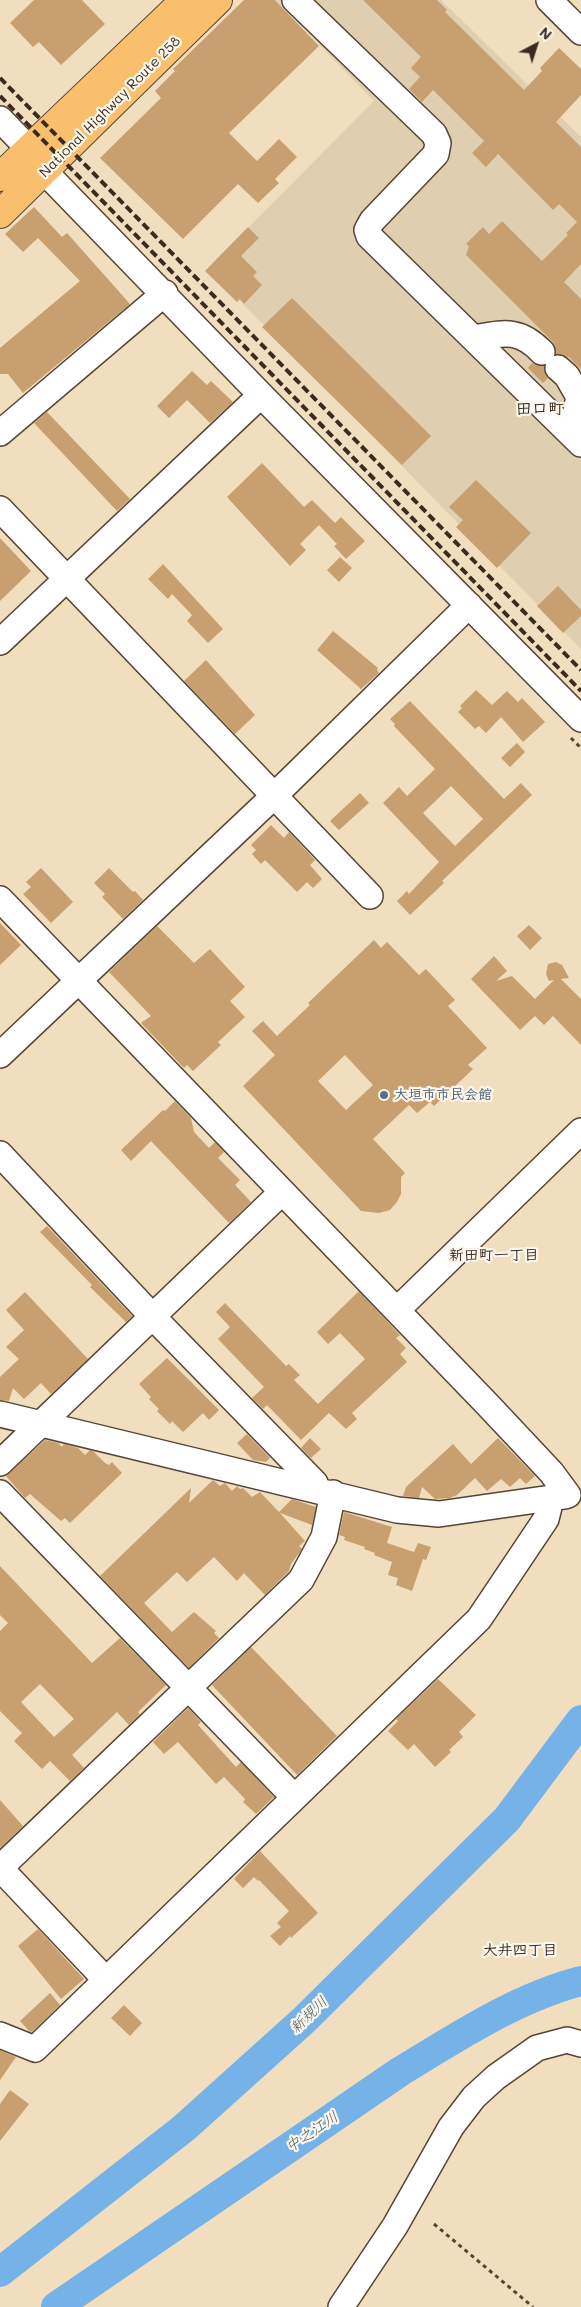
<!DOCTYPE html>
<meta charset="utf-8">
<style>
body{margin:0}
#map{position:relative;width:581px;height:2307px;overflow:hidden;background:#f0debf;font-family:Mali,sans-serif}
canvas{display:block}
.north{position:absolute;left:511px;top:20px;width:50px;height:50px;-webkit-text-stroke:4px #fbf7ec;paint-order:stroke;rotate:40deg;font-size:14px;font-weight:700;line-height:20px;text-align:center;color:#3b2a1e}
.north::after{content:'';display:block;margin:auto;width:18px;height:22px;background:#3b2a1e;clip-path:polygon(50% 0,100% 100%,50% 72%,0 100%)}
</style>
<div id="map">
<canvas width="581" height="2307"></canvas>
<div class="north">N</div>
</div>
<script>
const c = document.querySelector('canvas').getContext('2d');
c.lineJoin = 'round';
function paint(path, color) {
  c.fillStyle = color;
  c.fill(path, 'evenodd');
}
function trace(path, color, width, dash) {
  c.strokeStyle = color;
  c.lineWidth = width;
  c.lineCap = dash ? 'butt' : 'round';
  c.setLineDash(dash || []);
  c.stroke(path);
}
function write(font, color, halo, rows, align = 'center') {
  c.font = font + ' Mali,"Klee One",sans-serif';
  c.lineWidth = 4.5;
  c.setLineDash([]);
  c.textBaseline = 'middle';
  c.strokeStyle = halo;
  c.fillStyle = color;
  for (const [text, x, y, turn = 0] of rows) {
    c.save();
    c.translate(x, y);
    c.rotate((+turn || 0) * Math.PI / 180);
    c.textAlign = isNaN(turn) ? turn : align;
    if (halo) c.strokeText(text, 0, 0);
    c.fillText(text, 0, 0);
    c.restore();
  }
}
const built = new Path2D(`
 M276,0H441L581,137V649L208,268L374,101Z`);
const river = new Path2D(`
 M0,2272L184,2128L304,2020L507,1819L581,1720
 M56,2307L401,2071C457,2037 518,1997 581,1981`);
const building = new Path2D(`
 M34,0H82L105,24L61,65L39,42L33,47L10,23Z
 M244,0H275L319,46L229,133L257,161L279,139L297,157L275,179L279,183L258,203L238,184L183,239L100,158L161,98L155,91L175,71L173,69Z
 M363,0H437L447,10L445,12L524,90L542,71L540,68L559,48L581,69V95L556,122L581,147V264L564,282L581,299V369L569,357L556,354L553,342L466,255L469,246L466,244L483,227L489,234L502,221L542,261L568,235L566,233L577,222L559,204L553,210L498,154L486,167L472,153L484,141L433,90L422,102L409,89L420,77L411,68L421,57Z
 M34,207L62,237L67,233L130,304L23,393L8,374H0V348L80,281L38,238L23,252L5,234Z
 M248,227L259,238L241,256L257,272L253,276L262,285L244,304L240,299L237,302L205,271Z
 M292,298L431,436L402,465L262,327Z
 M532,363L544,366L548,378L543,383L528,368Z
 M192,371L207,385L211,381L233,402L210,423L187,400L169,418L157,406Z
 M47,412L130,499L117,511L34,423Z
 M262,463L304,507L312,500L335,523L341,517L365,541L346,559L334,546L337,544L319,525L300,544L306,550L290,566L227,497Z
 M476,480L531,533L497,568L456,527L463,520L449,507Z
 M0,538L31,571L0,601Z
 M340,557L352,568L339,582L327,570Z
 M163,564L223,629L208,643L187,621L192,615L172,594L168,599L148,579Z
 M558,586L581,610V616L563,633L537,606Z
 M333,631L378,668L377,670L379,673L361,689L317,650Z
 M206,660L255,715L235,734L184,681Z
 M476,690L492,705L507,691L518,702L522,698L545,722L523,742L501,717L486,733L479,726L475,729L458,712L462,708L460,706Z
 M410,701L504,799L521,783L532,795L442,881L444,883L410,915L397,901L407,891L409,894L439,862L383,803L399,787L407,796L435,769L394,726L395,724L390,719ZM451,786L483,819L455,846L423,813Z
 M517,743L525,752L510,767L501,758Z
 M360,793L369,803L339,830L330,821Z
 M271,825L284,838L289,832L315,860L310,865L322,879L313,888L307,882L297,892L265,860L261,864L252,854L256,850L251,845Z
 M41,868L73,902L51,923L23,894L31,887L26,882Z
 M109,868L133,892L135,891L143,900L123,919L102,897L105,894L94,883Z
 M0,923L21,945L0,965Z
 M529,925L542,938L530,950L517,936Z
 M157,926L194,963L210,949L245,987L230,1001L245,1017L218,1042L221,1045L193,1071L187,1065L184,1068L141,1023L151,1016L109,972Z
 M374,940L381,948L387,942L419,975L426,969L455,1000L448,1006L487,1048L468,1065L473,1069L434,1106L430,1102L417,1113L409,1105L373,1139L405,1173L401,1177V1194L397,1202L390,1210L379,1213L361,1211L243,1086L275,1055L252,1031L263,1021L277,1036L310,1005L308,1003ZM345,1055L373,1085L346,1110L318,1081Z
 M494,956L507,971L496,981L512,976L535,999L554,980L549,981L546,974L548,964L556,962L562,965L569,978L561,979L581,999V1045L553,1016L544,1025L535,1016L520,1030L471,979Z
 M175,1101L191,1118L194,1132L209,1148L215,1142L224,1152L218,1158L240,1180L235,1185L251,1202L229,1223L151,1141L131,1161L121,1150L163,1110L165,1111Z
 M47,1226L132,1316L126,1322L90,1287L92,1285L40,1232Z
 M359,1291L400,1335L396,1338L406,1348L400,1354L407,1362L352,1413L357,1419L346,1429L329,1413L301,1440L267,1405L263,1409L252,1398L264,1387L218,1339L230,1327L216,1312L225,1303L286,1366L289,1364L300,1375L294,1380L318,1404L365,1359L340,1333L328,1344L317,1332Z
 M25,1292L88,1359L51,1394L41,1383L24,1399L13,1388L9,1401L0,1400V1377L19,1359L6,1347L24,1330L6,1310Z
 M167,1358L219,1410L209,1420L203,1413L183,1432L172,1421L170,1424L157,1411L159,1409L149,1399L151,1397L139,1384Z
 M247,1434L270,1458L266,1462L253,1460L237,1443Z
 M310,1438L321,1449L311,1458L301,1448Z
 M498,1438L535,1476L526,1484L520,1478L510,1487L501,1479L487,1491L475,1478L457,1495L450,1498L435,1499L422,1487L419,1498L403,1496L406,1487L453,1444L471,1464Z
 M45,1440L58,1443L62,1447L64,1444L78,1448L85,1455L90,1450L94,1452L105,1463L109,1465L112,1462L122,1473L70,1523L65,1518L61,1521L30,1494L25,1498L6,1476Z
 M213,1480L220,1486L225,1483L232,1491L237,1486L240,1489L243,1488L252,1497L260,1492L279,1512L292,1499L316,1507L312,1525L280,1513L305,1541L299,1546L302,1549L291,1564L289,1571L265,1595L244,1573L237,1581L214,1557L187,1582L177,1572L144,1603L172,1632L194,1612L216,1631L214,1633L219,1638L189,1668L100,1576L191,1488L189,1503Z
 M344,1512L392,1527L387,1543L414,1552L418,1543L431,1547L426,1560L423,1559L412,1591L396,1585L398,1578L388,1575L392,1562L374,1555L375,1553L364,1549L365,1547L344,1540L345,1537L339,1535Z
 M0,1566L92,1663L120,1638L166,1685L138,1712L140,1714L129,1725L117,1712L72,1755L84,1768L70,1781L50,1761L42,1769L14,1741L22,1733L0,1711V1631L8,1623L0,1615ZM40,1684L74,1719L54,1737L21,1702Z
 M251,1647L337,1736L297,1775L212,1685Z
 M438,1679L476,1715L459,1732L463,1737L449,1750L451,1752L435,1767L414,1744L408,1750L388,1731L398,1721L396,1719Z
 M188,1708L201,1722L198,1725L236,1767L241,1762L274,1797L256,1814L243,1802L245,1799L224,1777L216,1784L178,1742L164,1754L153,1742Z
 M0,1800L23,1826L0,1848Z
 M260,1851L318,1913L291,1938L290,1936L280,1946L270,1936L281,1927L277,1923L289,1911L259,1880L258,1881L254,1877L243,1888L234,1879Z
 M38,1929L84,1979L61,1999L18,1946Z
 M50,1993L60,2005L32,2032L29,2031L20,2021Z
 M124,2005L142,2023L130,2036L111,2018Z
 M0,2050L16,2057L0,2080Z
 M10,2090L29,2104L0,2141V2104Z`);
const path = new Path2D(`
 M571,738L581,748
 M434,2224L533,2307`);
const minor = new Path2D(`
 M295,0L434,134L438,143L436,154L372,221L367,230L369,236L581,444
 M549,0L581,32
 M0,119L29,149L45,172L261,395L581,719
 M473,338C504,333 519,328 542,352
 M558,368L567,376L579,397L571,434
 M0,433L165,293
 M0,509L370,896
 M0,642L261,395
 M0,899L487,1404L551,1472L568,1495
 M0,1055L275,795L469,605
 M0,1154L152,1316L315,1483V1489
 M397,1310L581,1131
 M0,1414L397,1510L439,1514L565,1496
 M0,1463L282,1192
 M0,1493L294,1797
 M0,1868L301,1580L324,1537L333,1493
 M0,1868L106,1980
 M0,2035L35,2049L479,1619L546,1519L551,1499
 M341,2307L395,2226L451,2127L474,2097L496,2077L537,2048L567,2040L581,2044`);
const highway = new Path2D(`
 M0,177L185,0
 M0,214L218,0`);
const rail = new Path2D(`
 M0,78L581,670
 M0,96L581,691`);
const markers = [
 [384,1095,5,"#5c6f8a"]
];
const streetNames = [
 ["National Highway Route 258",110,107,-45]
];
const serviceNames = [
 ["大垣市市民会館",394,1095]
];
const neighbourhoodNames = [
 ["新田町一丁目",494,1255],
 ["大井四丁目",520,1950]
];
const waterNames = [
 ["新規川",309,2015,-44],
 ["中之江川",312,2132,-34]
];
const quarterNames = [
 ["田口町",540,409]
];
paint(built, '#e0ceb1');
trace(river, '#74b2e7', 30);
paint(building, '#c89f6f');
trace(minor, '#564536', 28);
trace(highway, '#564536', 30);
trace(path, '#564536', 3, [4, 4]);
trace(minor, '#fff', 25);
trace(highway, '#f9bf6d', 28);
trace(rail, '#3b2a1e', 4, [8, 4]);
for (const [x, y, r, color] of markers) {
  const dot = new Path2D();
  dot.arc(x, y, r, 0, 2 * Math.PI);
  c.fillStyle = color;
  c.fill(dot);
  trace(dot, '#fbf7ec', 2);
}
write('14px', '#3b2a1e', '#fbf7ec', streetNames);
write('bold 14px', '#4e5e75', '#fbf7ec', serviceNames, 'left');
write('bold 15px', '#3b2a1e', '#fbf7ec', neighbourhoodNames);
write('italic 15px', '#4f5a64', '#fbf7ec', waterNames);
write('bold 16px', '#3b2a1e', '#fbf7ec', quarterNames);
</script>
